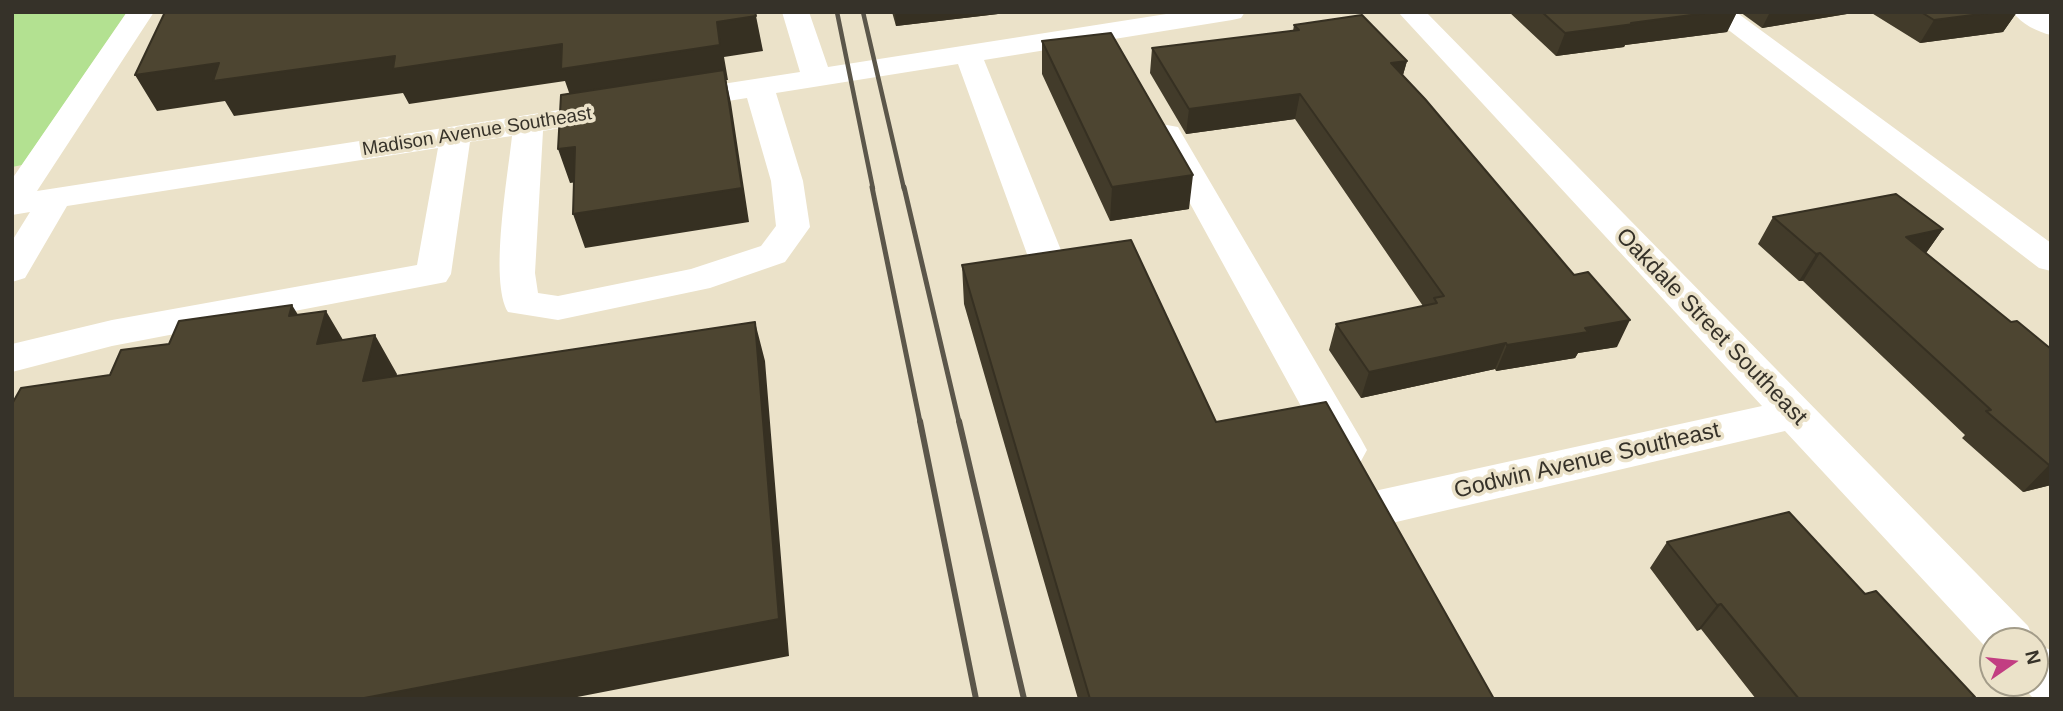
<!DOCTYPE html>
<style>
body{margin:0}
#map{position:relative;width:2063px;height:711px;overflow:hidden;background:#ebe2c9;font-family:Helvetica,sans-serif}
canvas{display:block}
.frame{position:absolute;inset:0;border:14px solid #363229;pointer-events:none}
.north{position:absolute;left:1979px;top:627px;width:70px;height:70px;box-sizing:border-box;background:#ebe2c9;border:2px solid #a39c89;border-radius:50%;rotate:76deg;font-size:19px;font-weight:700;line-height:28px;text-align:center;color:#363229}
.north::after{content:'';display:block;margin:auto;width:24px;height:32px;background:#c23e82;clip-path:polygon(50% 0,100% 100%,50% 72%,0 100%)}
</style>
<div id="map">
<canvas width="2063" height="711"></canvas>
<div class="frame"></div>
<div class="north">N</div>
</div>
<script>
const c = document.querySelector('canvas').getContext('2d');
c.lineJoin = 'round';
function paint(path, color) {
  c.fillStyle = color;
  c.fill(path, 'evenodd');
}
function trace(path, color, width, dash) {
  c.strokeStyle = color;
  c.lineWidth = width;
  c.lineCap = dash ? 'butt' : 'round';
  c.setLineDash(dash || []);
  c.stroke(path);
}
function write(font, color, halo, rows, align = 'center') {
  c.font = font + ' Helvetica,sans-serif';
  c.lineWidth = 7;
  c.setLineDash([]);
  c.textBaseline = 'middle';
  c.strokeStyle = halo;
  c.fillStyle = color;
  for (const [text, x, y, turn = 0] of rows) {
    c.save();
    c.translate(x, y);
    c.rotate((+turn || 0) * Math.PI / 180);
    c.textAlign = isNaN(turn) ? turn : align;
    if (halo) c.strokeText(text, 0, 0);
    c.fillText(text, 0, 0);
    c.restore();
  }
}
const green = new Path2D(`
 M12,12H127L22,165L12,167Z`);
const minor = new Path2D(`
 M127,12H154L37,191L611,102L622,105L626,111L622,117L543,131L535,273L538,293L558,296L691,269L761,246L776,226L771,181L747,98L677,109L666,106L662,100L666,94L677,91L800,72L782,12H809L828,67L1179,12H1245L1241,18L1232,20L984,60L1067,265L1062,273L1049,277L1036,273L1031,265L958,64L776,93L803,181L810,227L785,262L710,288L558,320L508,312C489,281 508,175 512,136L470,142L451,274L446,282L112,346L12,372V344L112,320L417,265L438,148L67,206L25,278L12,282V241L30,212L12,215V179Z
 M1398,12H1426L2028,626L2035,641H1993V655L1785,431L1379,526L1364,520L1357,508L1364,496L1379,490L1762,406Z
 M1705,12H1736L2051,243V271L2039,268Z
 M2013,12H2046L2051,15V35C2038,32 2021,24 2013,12Z
 M1167,125L1178,127L1182,134L1361,439L1367,450L1361,461L1346,466L1331,461L1152,134L1156,127Z
 M2035,644L2051,650V699L2033,698L2019,683H2035Z`);
const railFar2 = new Path2D(`
 M837,12L873,189
 M863,12L904,189`);
const railFar1 = new Path2D(`
 M872,187L920,422
 M904,187L959,422`);
const rail = new Path2D(`
 M920,421L976,699
 M959,421L1024,699`);
const wall = new Path2D(`
 M892,12H1015L896,26Z
 M1509,12H1737L1727,32L1625,45L1624,47L1556,56Z
 M1740,12H1859L1762,28Z
 M1870,12H2017L2003,32L1920,43Z
 M1294,25L1407,61L1403,75L1617,347L1578,353L1575,358L1496,371L1495,369L1361,398L1329,350L1336,324L1423,306L1295,119L1186,134L1150,73L1152,48L1293,31Z
 M1042,41L1189,209L1110,221L1042,74Z
 M1773,217L1943,229L1926,253L2011,322L2051,349V485L2023,492L1962,438L1965,435L1803,281H1799L1758,244Z
 M962,265L1216,422L1494,699H1078L964,304Z
 M1667,542L1865,594L1975,697L1972,699H1756L1701,629L1697,631L1650,568Z`);
const shadedWall = new Path2D(`
 M895,12H1015L896,26Z
 M1714,12H1737L1727,32L1625,45L1624,47L1556,56L1565,33L1631,23Z
 M1770,12H1859L1762,28Z
 M1996,12H2017L2003,32L1920,43L1934,20Z
 M756,16L763,51L724,57L728,80H726L731,103L749,222L585,248L573,214L742,188L573,104L565,81L409,104L403,93L234,116L225,101L157,111L135,75L219,63L395,56L562,44Z
 M1407,61L1400,85L1391,63Z
 M1300,94L1295,119L1186,134L1189,109Z
 M575,147L586,181L570,183L558,149Z
 M1193,175L1189,209L1110,221L1112,187Z
 M1943,229L1924,256L1906,237Z
 M1820,253L1803,281H1799L1816,254Z
 M292,305L316,344L289,316Z
 M326,311L349,350L317,344Z
 M1630,320L1617,347L1578,353L1575,358L1496,371L1507,345L1585,328Z
 M755,322L765,361L789,656L567,699H359Z
 M375,335L397,374L387,420L363,381Z
 M1506,343L1495,369L1361,398L1369,372Z
 M2049,465H2051V485L2023,492Z
 M1721,604L1701,629L1697,631L1717,605Z`);
const building = new Path2D(`
 M165,12H755L756,16L717,22L720,45L561,69L562,44L393,69L395,56L213,81L219,63L135,75Z
 M1542,12H1714L1631,23L1634,24L1565,33Z
 M1921,12H1996L1934,20Z
 M1362,15L1407,61L1391,63L1425,99L1574,275L1588,272L1630,320L1585,328L1588,332L1507,345L1506,343L1369,372L1336,324L1437,303L1434,298L1444,296L1300,94L1189,109L1152,48L1299,30L1294,25Z
 M1111,33L1193,175L1112,187L1042,41Z
 M724,70L742,188L573,214L575,147L558,149L561,95Z
 M1896,194L1943,229L1906,237L2011,322L2017,321L2051,349V465H2049L1986,411L1991,410L1820,253L1816,254L1773,217Z
 M1131,240L1216,422L1326,402L1494,699H1090L962,265Z
 M292,305L289,316L326,311L317,344L375,335L363,381L755,322L779,619L359,699H12V404L21,388L110,375L121,350L169,344L179,321Z
 M1789,512L1865,594L1876,591L1975,697L1967,699H1799L1721,604L1717,605L1667,542Z`);
const farStreetnames = [
 ["Madison Avenue Southeast",477,132,-9]
];
const streetNames = [
 ["Oakdale Street Southeast",1711,327,46],
 ["Godwin Avenue Southeast",1587,461,-13]
];
paint(green, '#b3e191');
paint(minor, '#fff');
trace(railFar2, '#5b564a', 4.5);
trace(railFar1, '#5b564a', 5);
trace(rail, '#5b564a', 6);
paint(wall, '#423b2a');
paint(shadedWall, '#363022');
paint(building, '#4d4531');
trace(building, '#363022', 2);
write('19px', '#363229', '#ebe2c9', farStreetnames);
write('23px', '#363229', '#ebe2c9', streetNames);
</script>
